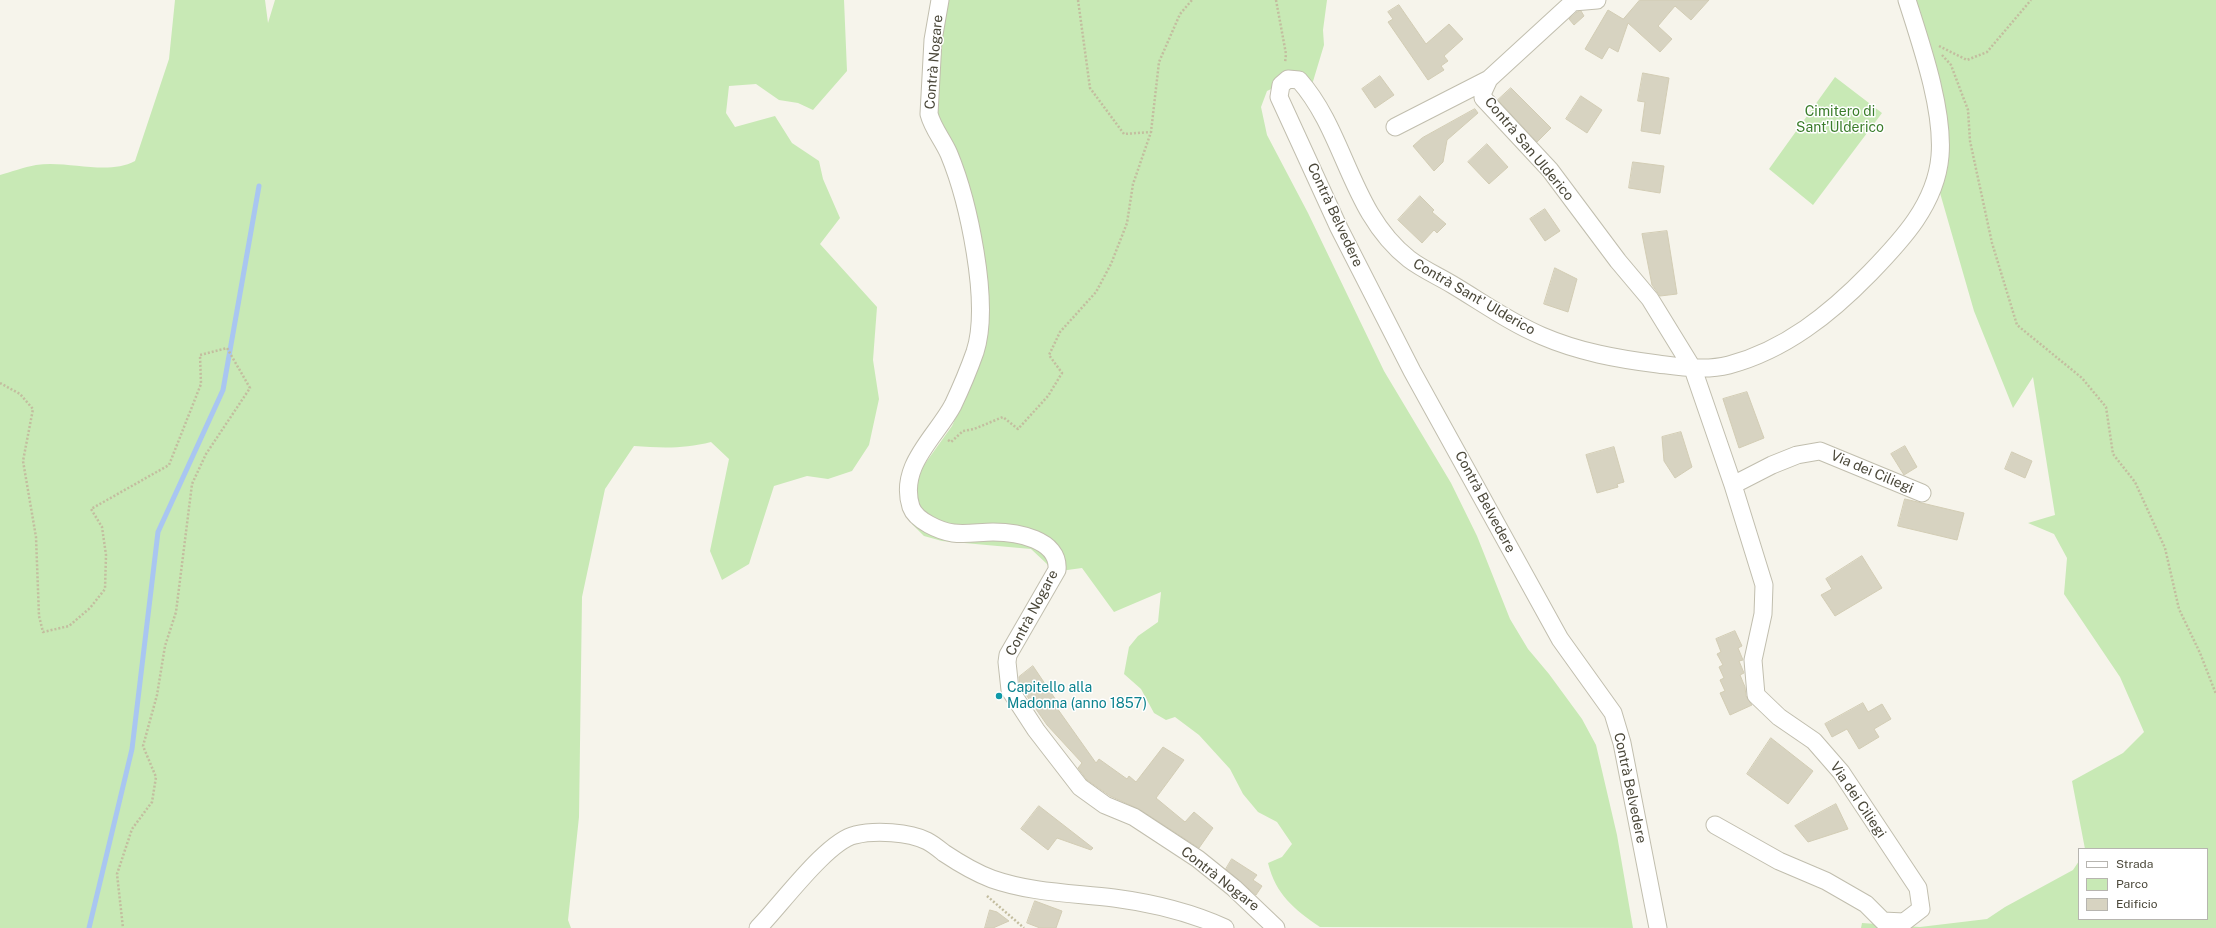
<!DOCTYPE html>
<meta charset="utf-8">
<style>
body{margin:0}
#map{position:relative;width:2216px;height:928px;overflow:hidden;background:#f6f4eb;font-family:"Public Sans",sans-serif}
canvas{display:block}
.legend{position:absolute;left:2078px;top:848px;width:130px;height:72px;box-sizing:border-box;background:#fff;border:1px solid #b7b5b0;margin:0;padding:5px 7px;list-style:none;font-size:12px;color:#4a4739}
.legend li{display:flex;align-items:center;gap:8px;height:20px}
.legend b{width:20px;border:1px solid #b7b5b0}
</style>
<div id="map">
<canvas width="2216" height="928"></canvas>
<ul class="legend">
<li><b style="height:5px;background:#fff"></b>Strada</li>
<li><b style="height:11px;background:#c8e9b5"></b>Parco</li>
<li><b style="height:11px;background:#d7d3c1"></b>Edificio</li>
</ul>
</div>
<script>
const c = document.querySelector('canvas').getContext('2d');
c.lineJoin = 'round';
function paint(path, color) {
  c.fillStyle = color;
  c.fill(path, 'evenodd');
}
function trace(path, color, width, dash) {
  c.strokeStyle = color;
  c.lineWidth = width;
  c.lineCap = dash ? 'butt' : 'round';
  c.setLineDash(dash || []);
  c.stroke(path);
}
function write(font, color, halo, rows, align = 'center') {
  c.font = font + ' "Public Sans",sans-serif';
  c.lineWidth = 3;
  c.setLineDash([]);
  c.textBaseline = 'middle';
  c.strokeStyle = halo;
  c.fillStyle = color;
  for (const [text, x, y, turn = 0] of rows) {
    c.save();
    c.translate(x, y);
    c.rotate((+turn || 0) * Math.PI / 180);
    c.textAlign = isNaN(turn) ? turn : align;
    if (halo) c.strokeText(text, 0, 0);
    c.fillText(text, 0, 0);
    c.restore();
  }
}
const green = new Path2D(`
 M175,0H265L268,23L275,0H844L847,71L813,110L798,103L779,100L756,84L729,86L726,113L735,127L775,116L792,143L819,161L823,179L840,218L820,244L877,307L873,360L879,399L869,445L852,471L828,479L807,476L774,486L749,564L722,580L710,551L729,459L711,442C684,449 661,448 634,446L605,489L582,597L579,817L568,920L571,928H0V175C11,172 24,167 36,165C68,160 107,176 135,161L169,59Z
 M942,0H1327L1323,30L1324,45L1311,88L1284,83L1267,91L1261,107L1267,135L1308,213L1384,371L1451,483L1477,536L1510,619L1528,649L1549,674L1582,719L1596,745L1617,835L1633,928L1320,927C1294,909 1276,895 1268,863L1282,857L1292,844L1277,822L1258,812L1243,794L1230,769L1199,735L1175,717L1166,720L1154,713L1141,689L1124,674L1129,647L1138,636L1158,622L1161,592L1114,612L1082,568L1060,571L1050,569L1047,564L1031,549L942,541L924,536L912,524L908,515L914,479L952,426L967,393L984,276L936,107Z
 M1909,0H2216V928H1861L1862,923L1920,927L1987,919L2005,907L2073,870L2079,861V919H2207V849H2085L2072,781L2123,753L2144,732L2120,677L2064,594L2067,558L2054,534L2028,523L2055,515L2033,377L2013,408L1974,311L1936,179L1940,164Z
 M1835,77L1882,113L1813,205L1769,169Z`);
const stream = new Path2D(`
 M89,928L132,749L158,532L223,390L259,186`);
const building = new Path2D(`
 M1640,0H1709L1691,20L1675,6L1658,26L1672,39L1660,52L1628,23L1618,52L1609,47L1602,59L1585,49L1608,10L1623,19Z
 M1399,5L1426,44L1449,24L1463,39L1444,56L1448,61L1441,66L1444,70L1428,80L1388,22L1393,19L1388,12Z
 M1581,11L1584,16L1574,25L1569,19L1577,12Z
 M1643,73L1669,78L1660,134L1641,131L1645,102L1638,101Z
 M1380,76L1394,95L1375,108L1362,89Z
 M1511,88L1551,128L1537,142L1498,100Z
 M1581,96L1602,110L1587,133L1566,119Z
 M1475,109L1478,113L1447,140L1443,162L1434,171L1413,146L1422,138Z
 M1487,144L1508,167L1489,184L1468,162Z
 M1633,162L1664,166L1660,193L1629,188Z
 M1420,196L1434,210L1432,212L1446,224L1437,233L1434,230L1422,243L1398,220Z
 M1545,209L1560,231L1545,241L1530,219Z
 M1667,231L1677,294L1660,296L1652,285L1642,234Z
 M1555,268L1577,279L1568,312L1544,304Z
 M1747,392L1764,438L1739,448L1723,399Z
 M1681,432L1692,467L1675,478L1664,461L1662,437Z
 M1905,446L1917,467L1904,475L1891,454Z
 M1614,447L1624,482L1617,484L1618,487L1597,493L1586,455Z
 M2012,452L2032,461L2025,478L2005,469Z
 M1905,499L1964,513L1957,540L1898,526Z
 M1862,556L1882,588L1835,616L1821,595L1832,589L1826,579Z
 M1735,631L1742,646L1738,648L1743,660L1739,661L1744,673L1740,675L1745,687L1746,696L1752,705L1730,715L1720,693L1725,691L1720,680L1724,678L1719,667L1723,665L1717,654L1721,652L1716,639Z
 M1033,666L1060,706L1057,708L1096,763L1099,759L1127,779L1129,776L1136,782L1163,747L1184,760L1156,798L1185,822L1194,812L1213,828L1199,848L1139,809L1110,796L1087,780L1078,768L1082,763L1047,725L1020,686L1019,677Z
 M1863,703L1868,712L1882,704L1891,719L1874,729L1879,737L1859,749L1847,729L1832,737L1825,724Z
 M1771,738L1813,771L1788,804L1747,774Z
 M1836,804L1848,829L1808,842L1795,826Z
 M1039,806L1093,848L1091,850L1057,838L1048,850L1021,829Z
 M1232,859L1257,875L1253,880L1262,886L1256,895L1226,869Z
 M1035,901L1062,911L1056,928H1040L1027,923Z
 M990,910L997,912L1009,921L993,928H985Z`);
const path = new Path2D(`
 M1078,0L1090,88L1124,134L1151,132
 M1276,0L1286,54L1285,63
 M1939,46L1967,60L1987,52L2031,0
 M1942,55L1951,65L1968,110L1970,141L1992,243L2017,325L2082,378L2106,407L2113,454L2135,482L2165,548L2179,609L2200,653L2216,694
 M0,383L20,394L33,409L23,461L36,537L39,616L43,632L69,626L90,608L105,589L106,555L102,527L91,509L169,465L201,384L200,355L227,348L250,388L206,454L192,484L176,612L165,646L157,695L143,746L156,777L152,802L132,829L117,874L123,928
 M948,440L951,442L963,431L974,429L1003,417L1018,429L1048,396L1062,373L1049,355L1060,332L1096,292L1111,264L1127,223L1133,184L1151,132L1159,62L1180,14L1192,0
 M987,896L1024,928`);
const minor = new Path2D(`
 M940,0L933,40L929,114C933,129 943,140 949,154C968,200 991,303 975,352C969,369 961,388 953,405C936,437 898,466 911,507C916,521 940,531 953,533C966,535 980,532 993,532C1016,532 1060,539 1057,570L1008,655L1007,662L1010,690L1036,730L1080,787L1105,805L1134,817L1198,859L1234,888L1276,928
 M1597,0L1573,2L1489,79L1483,92V98L1550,170L1618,261L1650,299L1693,369L1733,485L1764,585L1763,614L1753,660L1756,695L1779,717L1814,741L1841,772L1918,888L1921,909L1904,922L1883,921L1866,904L1826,881L1779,861L1715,825
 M1395,127L1489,79
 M1733,485L1772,465L1797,455L1820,451L1922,493
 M758,928C780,906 827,841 855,835C875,830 909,832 927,841C933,844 939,849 944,853C959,863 976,873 992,879C1032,893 1073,893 1114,898C1152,903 1190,912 1225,928
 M1658,928L1622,743L1613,713L1560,639L1412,371L1339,228L1279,97L1281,85L1288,79L1299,80C1346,133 1350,213 1409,259C1422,269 1438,276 1453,285C1483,303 1511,323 1542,336C1579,352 1618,359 1658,364C1682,367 1705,371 1729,365C1785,350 1830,314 1870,273C1902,240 1936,204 1940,156C1944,110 1921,44 1907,0`);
const markers = [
 [999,696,4,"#0f9aa8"]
];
const streetNames = [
 ["Contrà Nogare",934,62,-85],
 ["Contrà San Ulderico",1529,149,50],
 ["Contrà Belvedere",1335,215,65],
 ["Contrà Sant' Ulderico",1474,297,30],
 ["Via dei Ciliegi",1872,472,23],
 ["Contrà Belvedere",1485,502,62],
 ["Contrà Nogare",1032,613,-62],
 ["Contrà Belvedere",1630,788,78],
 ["Via dei Ciliegi",1858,800,56],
 ["Contrà Nogare",1220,879,38]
];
const parkNames = [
 ["Cimitero di",1840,112],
 ["Sant'Ulderico",1840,128]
];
const cultureNames = [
 ["Capitello alla",1007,688],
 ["Madonna (anno 1857)",1007,704]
];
paint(green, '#c8e9b5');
trace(stream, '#a9c6f1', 5);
paint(building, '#d7d3c1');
trace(building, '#d2ccb4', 1);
trace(minor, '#c1beae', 19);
trace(path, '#c3bd9f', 2.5, [2, 2]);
trace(minor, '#fff', 17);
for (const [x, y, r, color] of markers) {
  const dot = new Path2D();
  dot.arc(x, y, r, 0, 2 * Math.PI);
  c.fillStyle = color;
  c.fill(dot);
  trace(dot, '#fff', 1.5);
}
write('14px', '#4a4739', '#fff', streetNames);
write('14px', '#3b7d2b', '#fff', parkNames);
write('14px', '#0d838f', '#fff', cultureNames, 'left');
</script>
